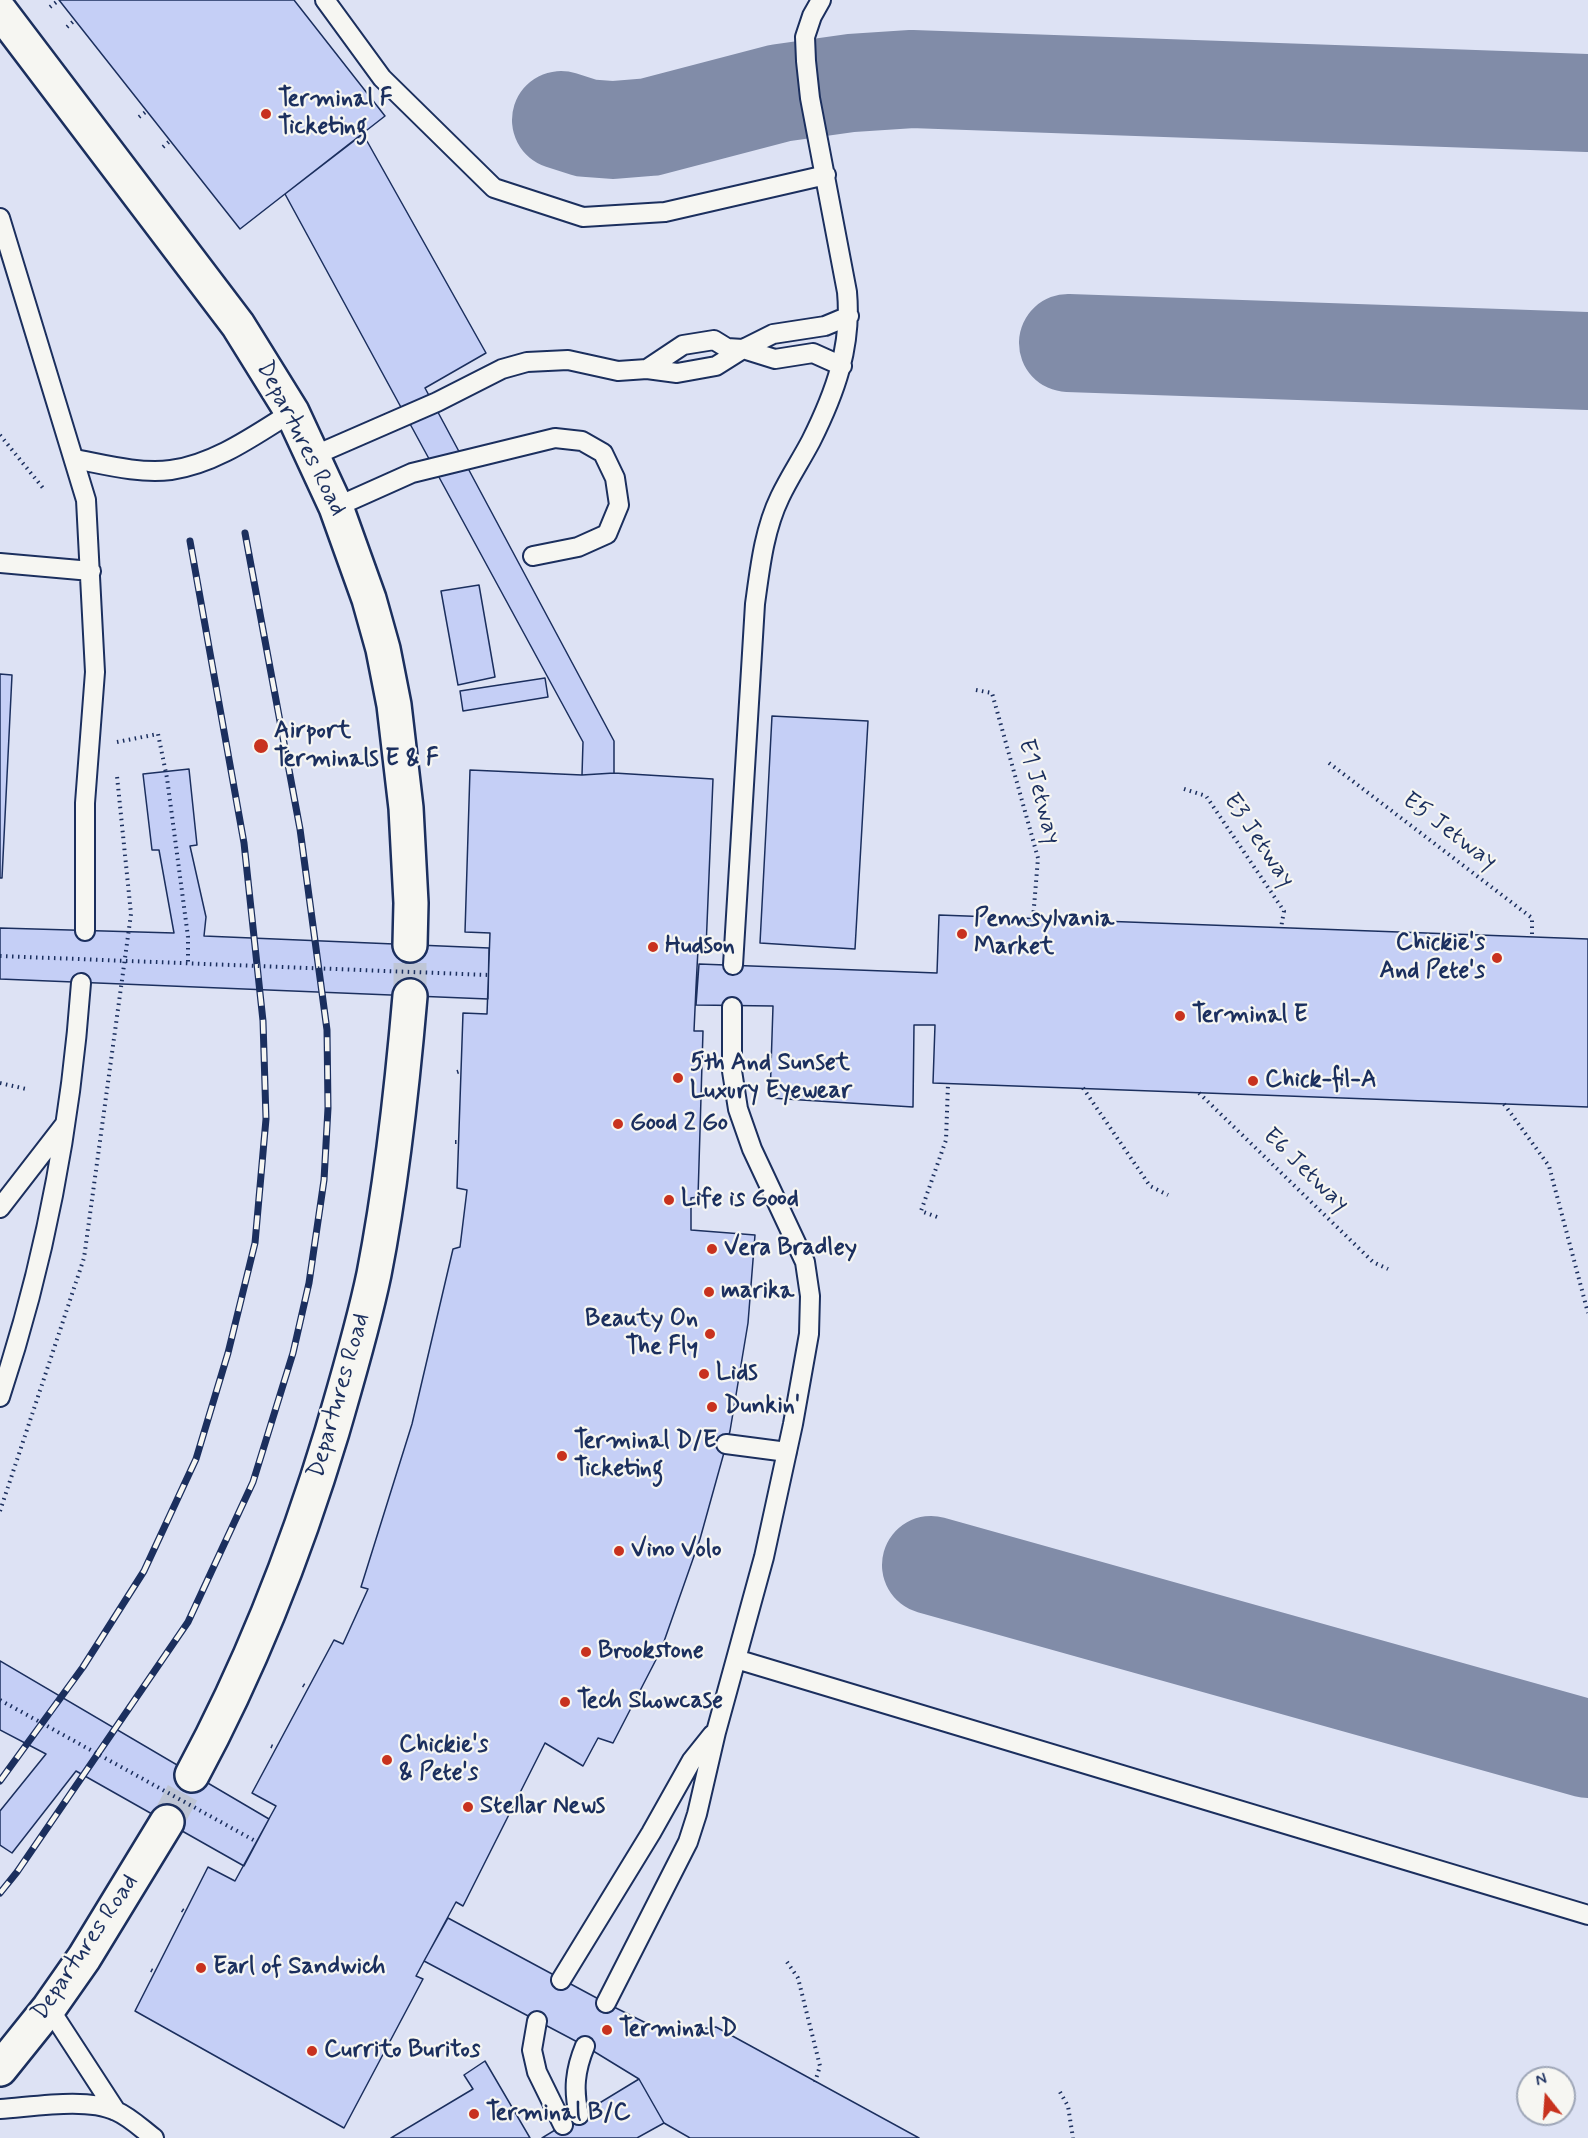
<!DOCTYPE html>
<style>
body{margin:0}
#map{position:relative;width:1588px;height:2138px;overflow:hidden;background:#e7eaf3;font-family:Mynerve,sans-serif}
canvas{display:block}
.north{position:absolute;left:1516px;top:2066px;width:60px;height:60px;box-sizing:border-box;background:#f6f6f2;border:2px solid #9ea6b7;border-radius:50%;rotate:343deg;font-size:16px;font-weight:700;line-height:24px;text-align:center;color:#1b2f5e}
.north::after{content:'';display:block;margin:auto;width:21px;height:27px;background:#c8321e;clip-path:polygon(50% 0,100% 100%,50% 72%,0 100%)}
</style>
<div id="map">
<canvas width="1588" height="2138"></canvas>
<div class="north">N</div>
</div>
<script>
const c = document.querySelector('canvas').getContext('2d');
c.lineJoin = 'round';
function paint(path, color) {
  c.fillStyle = color;
  c.fill(path, 'evenodd');
}
function trace(path, color, width, dash) {
  c.strokeStyle = color;
  c.lineWidth = width;
  c.lineCap = dash ? 'butt' : 'round';
  c.setLineDash(dash || []);
  c.stroke(path);
}
function write(font, color, halo, rows, align = 'center') {
  c.font = font + ' Mynerve,sans-serif';
  c.lineWidth = 4.5;
  c.setLineDash([]);
  c.textBaseline = 'middle';
  c.strokeStyle = halo;
  c.fillStyle = color;
  for (const [text, x, y, turn = 0] of rows) {
    c.save();
    c.translate(x, y);
    c.rotate((+turn || 0) * Math.PI / 180);
    c.textAlign = isNaN(turn) ? turn : align;
    if (halo) c.strokeText(text, 0, 0);
    c.fillText(text, 0, 0);
    c.restore();
  }
}
const built = new Path2D(`
 M0,0H1588V2138H0ZM1528,2078H1564V2114H1528Z`);
const taxiway = new Path2D(`
 M561,120L586,128L613,130L650,127L780,93L851,83L912,79L1588,103
 M1068,343L1588,361
 M931,1565L1588,1749`);
const building = new Path2D(`
 M59,0H294L385,116L240,229Z
 M363,134L486,353L425,388L614,741V773L582,775L583,742L285,194Z
 M479,585L495,677L458,685L441,591Z
 M0,674L12,675L2,878H0Z
 M545,678L548,697L463,711L460,691Z
 M772,716L868,721L855,949L760,943Z
 M189,769L197,845L190,846L206,917L204,936L489,948L488,999L0,979V928L174,933L159,850H152L143,774Z
 M470,770L582,775L614,773L713,779L706,948L698,949L696,987L694,1031H703L698,1197L691,1198V1230L755,1235L748,1323L730,1431L700,1539L661,1650L613,1743L598,1738L583,1766L545,1743L463,1906L456,1902L416,1976L423,1979L344,2128L135,2011L208,1867L235,1881L276,1806L252,1793L334,1640L343,1644L368,1589L361,1587L412,1424L453,1249L460,1247L467,1190L457,1188L463,1013L487,1014L490,933L465,932Z
 M939,915L1588,939V1107L933,1083L935,1025H914L913,1107L770,1098L773,1006L696,1005L699,964L937,973Z
 M0,1661L269,1819L244,1866L76,1771L12,1853L0,1845V1811L46,1754L0,1730Z
 M448,1918L606,2003L666,2033L716,2027L919,2138H690L664,2123L639,2079L585,2046L424,1961Z
 M485,2061L530,2138H391L473,2089L464,2075Z
 M639,2079L664,2123L637,2138H542Z`);
const secondaryTunnel = new Path2D(`
 M410,996V945
 M167,1822L192,1775`);
const path = new Path2D(`
 M50,7L59,0
 M67,27L75,20
 M139,117L147,111
 M163,147L170,141
 M0,435L43,488
 M976,690L992,693L1038,858L1033,919
 M117,742L158,734L167,778L188,937V963
 M1329,763L1532,918V937
 M1184,789L1206,796L1284,911L1281,928
 M457,1072L460,1071
 M0,1083L26,1089
 M1083,1088L1150,1186L1168,1195
 M1199,1093L1373,1262L1388,1269
 M1504,1104L1549,1166L1588,1313
 M455,1142H458
 M937,1217L921,1211L946,1140L948,1084
 M0,1511L84,1258L131,914L117,776
 M303,1685L308,1688
 M271,1746L276,1748
 M182,1910L185,1912
 M787,1962L798,1978L820,2066L815,2082
 M151,1970L155,1972
 M1060,2092L1068,2106L1073,2138`);
const lane = new Path2D(`
 M325,0L382,78L494,188L583,217L665,212L826,175
 M0,218L86,500L95,672L85,803V931
 M647,369L683,345L714,340L727,348L743,349L773,334L825,326L849,316
 M313,456L437,402L502,369L527,362L568,360L618,371L647,369L677,373L716,366L743,349L775,359L813,353L842,366
 M75,459C106,465 140,474 171,470C215,464 255,435 292,412
 M336,507L412,473L555,438L582,441L603,453L615,478L619,505L607,534L578,547L533,556
 M0,563L91,571
 M733,965L755,604C760,568 764,530 780,497C789,478 801,460 811,441C835,393 852,347 847,292L810,98L806,61L805,37L812,16L821,0
 M0,1208L65,1124
 M0,1397C45,1262 71,1124 81,983
 M726,1444L787,1452
 M736,1659L1588,1915
 M561,1980L651,1833L692,1760L712,1735
 M606,2003L688,1842L697,1814L716,1732L764,1557L793,1424L809,1334L810,1296L805,1262L752,1149L738,1109L732,1071V1007
 M49,2008L116,2111
 M537,2021L532,2050L537,2072L563,2125
 M0,2109C32,2107 87,2097 116,2111C130,2117 142,2129 154,2138
 M579,2115C573,2090 575,2070 585,2046`);
const secondary = new Path2D(`
 M0,11L238,325L292,412L336,507L369,599L383,649L394,705L406,808L411,903L410,945
 M192,1775C251,1666 296,1551 332,1432C347,1380 363,1327 374,1274C392,1182 402,1089 410,996
 M0,2069L49,2008L84,1958L167,1822`);
const rail = new Path2D(`
 M0,1781L83,1667L144,1571L196,1459L228,1353L255,1243L266,1119L263,1021L244,843L190,541
 M0,1893L17,1872L188,1622L253,1482L293,1353L309,1283L324,1180L328,1108L327,1030L300,829L245,533`);
const pathBridge = new Path2D(`
 M0,956L489,975
 M0,1700L257,1842`);
const markers = [
 [266,114,6,"#c8321e"],
 [261,746,8,"#c8321e"],
 [962,934,6,"#c8321e"],
 [653,947,6,"#c8321e"],
 [1497,958,6,"#c8321e"],
 [1180,1016,6,"#c8321e"],
 [678,1078,6,"#c8321e"],
 [1253,1081,6,"#c8321e"],
 [618,1124,6,"#c8321e"],
 [669,1200,6,"#c8321e"],
 [712,1249,6,"#c8321e"],
 [709,1292,6,"#c8321e"],
 [710,1334,6,"#c8321e"],
 [704,1374,6,"#c8321e"],
 [712,1407,6,"#c8321e"],
 [562,1456,6,"#c8321e"],
 [619,1551,6,"#c8321e"],
 [586,1652,6,"#c8321e"],
 [565,1702,6,"#c8321e"],
 [387,1760,6,"#c8321e"],
 [468,1807,6,"#c8321e"],
 [201,1968,6,"#c8321e"],
 [607,2030,6,"#c8321e"],
 [312,2051,6,"#c8321e"],
 [474,2114,6,"#c8321e"]
];
const poiNames = [
 ["Terminal F",278,100],
 ["Ticketing",278,128],
 ["Airport",274,732],
 ["Terminals E & F",274,760],
 ["Pennsylvania",974,920],
 ["Market",974,948],
 ["Chickie's",1485,944,"right"],
 ["And Pete's",1485,972,"right"],
 ["Hudson",665,947],
 ["Terminal E",1192,1016],
 ["5th And Sunset",690,1064],
 ["Luxury Eyewear",690,1092],
 ["Chick-fil-A",1265,1081],
 ["Good 2 Go",630,1124],
 ["Life is Good",681,1200],
 ["Vera Bradley",724,1249],
 ["marika",721,1292],
 ["Beauty On",698,1320,"right"],
 ["The Fly",698,1348,"right"],
 ["Lids",716,1374],
 ["Dunkin'",724,1407],
 ["Terminal D/E",574,1442],
 ["Ticketing",574,1470],
 ["Vino Volo",631,1551],
 ["Brookstone",598,1652],
 ["Tech Showcase",577,1702],
 ["Chickie's",399,1746],
 ["& Pete's",399,1774],
 ["Stellar News",480,1807],
 ["Earl of Sandwich",213,1968],
 ["Terminal D",619,2030],
 ["Currito Buritos",324,2051],
 ["Terminal B/C",486,2114]
];
const streetNames = [
 ["Departures Road",300,439,63],
 ["E1 Jetway",1038,792,75],
 ["E5 Jetway",1449,832,37],
 ["E3 Jetway",1258,841,56],
 ["E6 Jetway",1305,1171,44],
 ["Departures Road",340,1396,-74],
 ["Departures Road",86,1948,-56]
];
paint(built, '#dde2f4');
trace(taxiway, '#818ca8', 98);
paint(building, '#c5cff6');
trace(building, '#1b2f5e', 1.5);
trace(secondaryTunnel, '#bec5d5', 33, [33, 16]);
trace(lane, '#1b2f5e', 22);
trace(secondary, '#1b2f5e', 38);
trace(path, '#1b2f5e', 4, [1.5, 4.5]);
trace(lane, '#f6f6f2', 18);
trace(secondary, '#f6f6f2', 33);
trace(rail, '#1b2f5e', 7);
trace(rail, '#f6f6f2', 4.5, [14]);
trace(pathBridge, '#1b2f5e', 4, [1.5, 4.5]);
for (const [x, y, r, color] of markers) {
  const dot = new Path2D();
  dot.arc(x, y, r, 0, 2 * Math.PI);
  c.fillStyle = color;
  c.fill(dot);
  trace(dot, '#f6f6f2', 2);
}
write('bold 24px', '#1b2f5e', '#f6f6f2', poiNames, 'left');
write('24px', '#1b2f5e', '#f6f6f2', streetNames);
</script>
